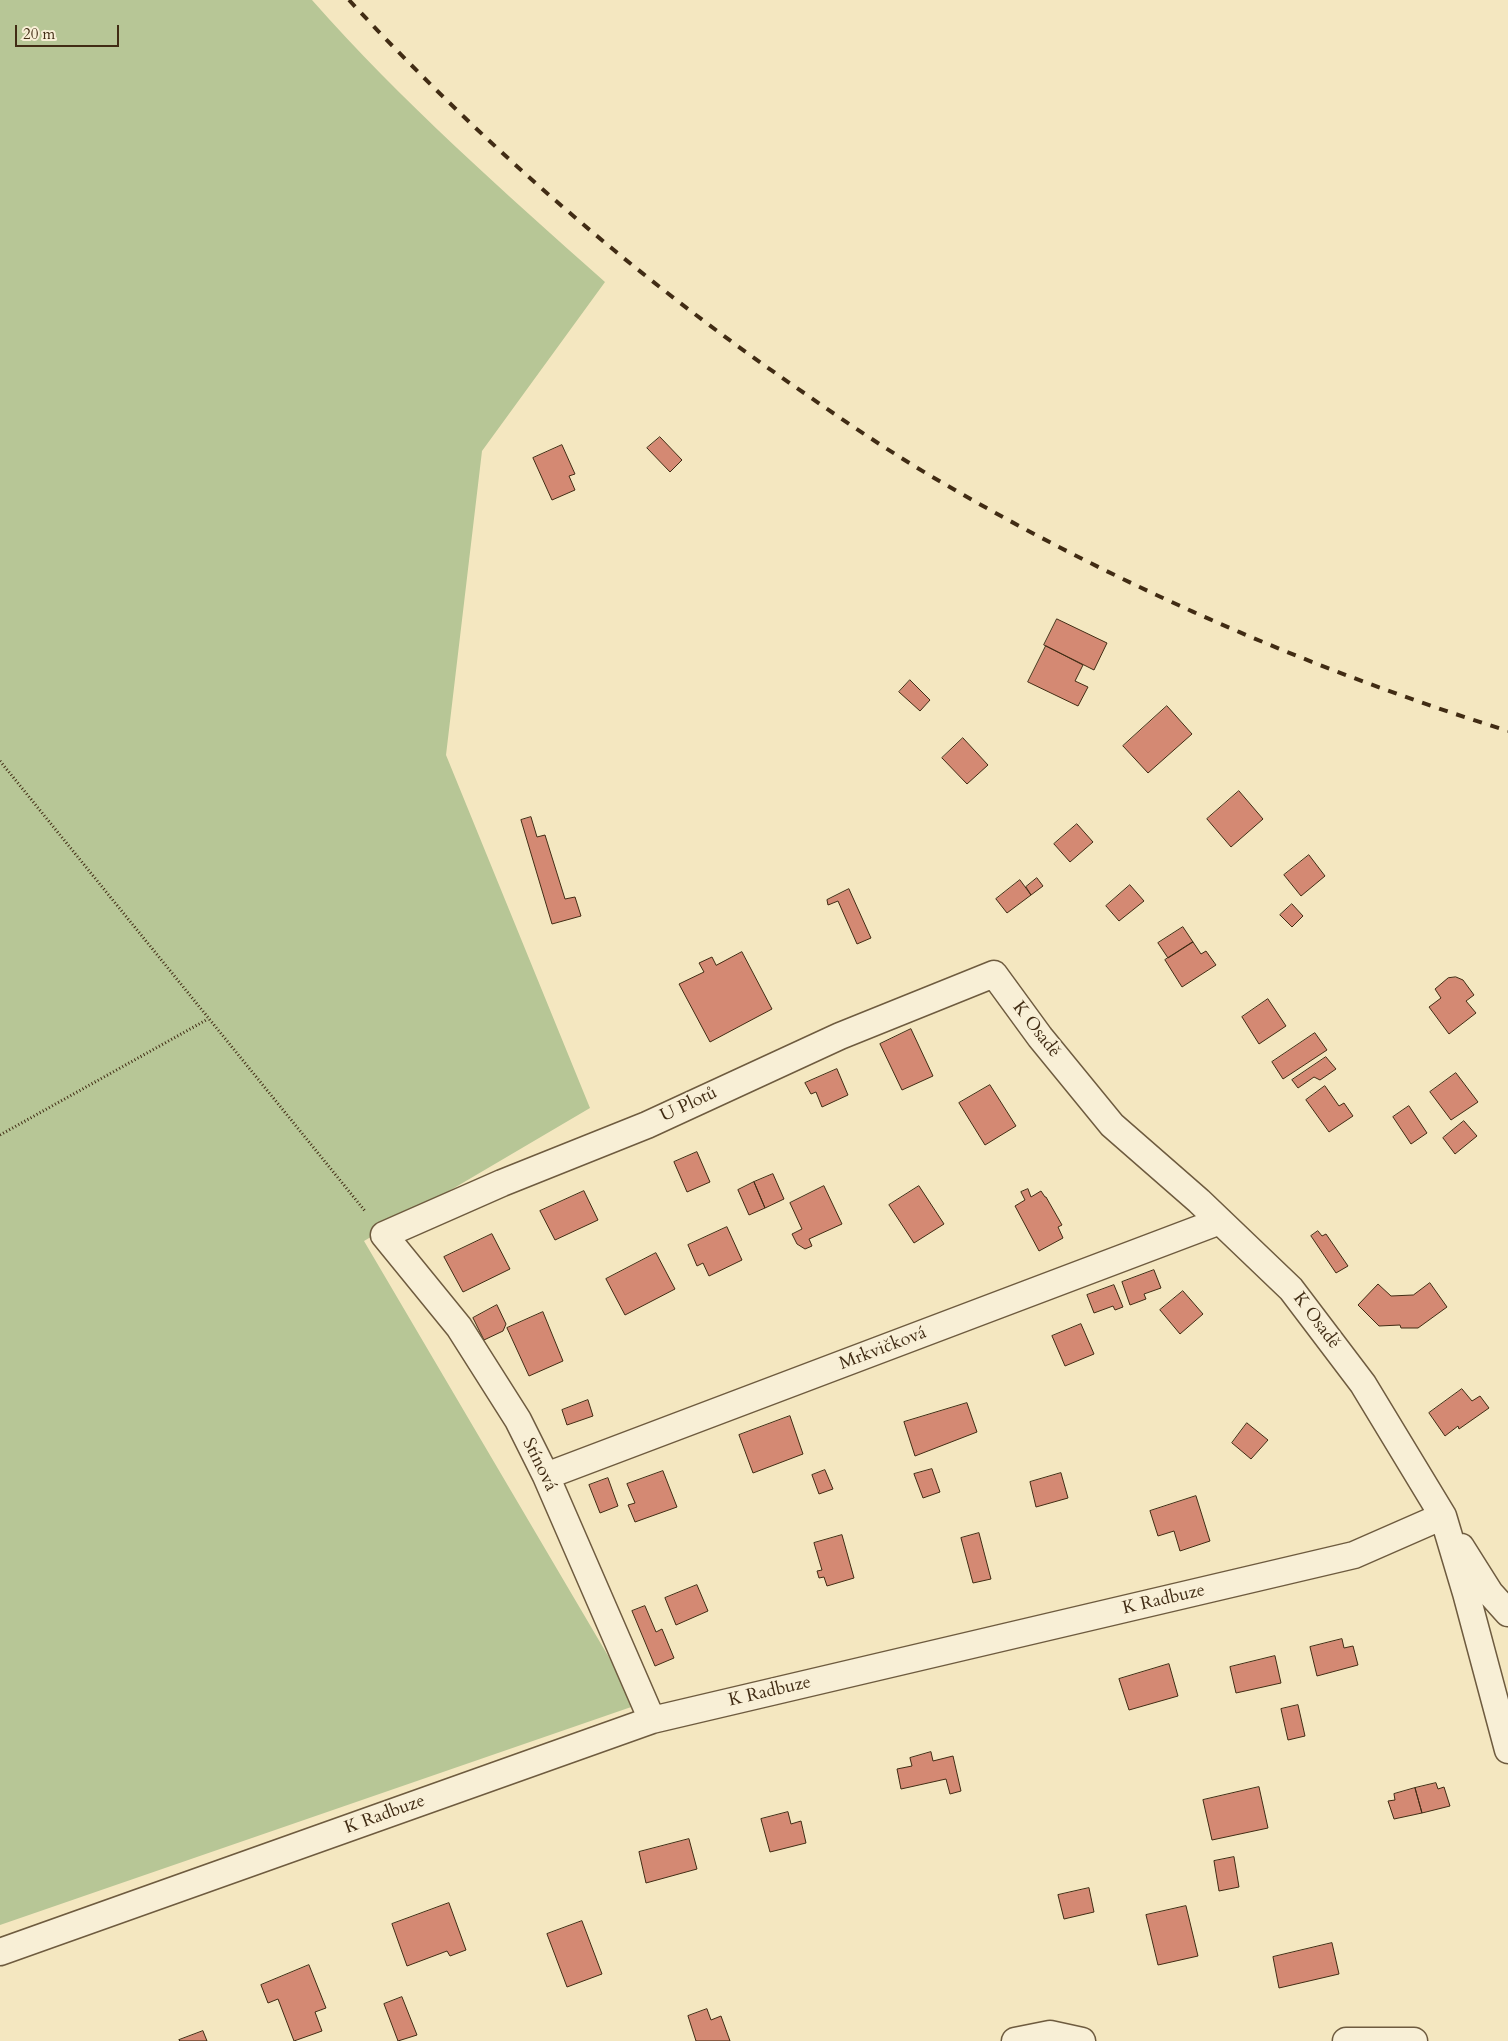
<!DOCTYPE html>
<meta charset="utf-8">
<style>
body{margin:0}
#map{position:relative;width:1508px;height:2041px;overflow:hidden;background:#f4e7c0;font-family:Cardo,serif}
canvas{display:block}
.scale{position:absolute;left:15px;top:25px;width:104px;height:22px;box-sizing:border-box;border:2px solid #412c14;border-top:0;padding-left:6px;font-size:15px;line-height:18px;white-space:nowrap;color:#412c14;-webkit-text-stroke:4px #f8efd6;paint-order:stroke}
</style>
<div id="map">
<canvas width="1508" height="2041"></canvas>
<div class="scale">20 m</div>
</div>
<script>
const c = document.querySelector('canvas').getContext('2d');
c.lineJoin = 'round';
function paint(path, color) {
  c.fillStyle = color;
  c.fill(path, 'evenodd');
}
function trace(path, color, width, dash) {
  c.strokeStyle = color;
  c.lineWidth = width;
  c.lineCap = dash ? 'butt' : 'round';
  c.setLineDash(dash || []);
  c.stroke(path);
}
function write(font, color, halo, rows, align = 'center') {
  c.font = font + ' Cardo,serif';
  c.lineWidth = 4.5;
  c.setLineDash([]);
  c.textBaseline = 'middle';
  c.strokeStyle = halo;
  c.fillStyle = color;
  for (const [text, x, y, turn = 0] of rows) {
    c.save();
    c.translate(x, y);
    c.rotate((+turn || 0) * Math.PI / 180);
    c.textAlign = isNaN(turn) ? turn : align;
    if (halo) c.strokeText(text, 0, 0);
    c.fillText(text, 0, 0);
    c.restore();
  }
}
const green = new Path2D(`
 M0,0H312C402,102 504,192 605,282L482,451L446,755L590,1108L364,1241L637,1705L0,1925Z`);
const building = new Path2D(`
 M660,437L682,460L670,472L647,448Z
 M562,445L575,474L569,476L575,490L552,500L533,458Z
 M1057,619L1107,643L1094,670L1044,645Z
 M1046,646L1083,665L1075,681L1088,687L1078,706L1028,682Z
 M910,680L930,700L920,711L899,692Z
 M1167,706L1192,734L1148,773L1123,746Z
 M963,738L988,765L967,784L942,758Z
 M1239,791L1263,819L1231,847L1207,819Z
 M531,817L537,837L545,835L565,899L575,897L581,916L552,924L521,820Z
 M1077,824L1093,842L1070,862L1054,844Z
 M1309,855L1325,876L1301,896L1284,875Z
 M1037,878L1043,886L1031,895L1026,887Z
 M1020,880L1031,895L1007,913L996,899Z
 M1130,885L1144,901L1119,921L1106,906Z
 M849,889L871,938L857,944L838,901L828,905L827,900Z
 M1292,904L1303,916L1292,927L1280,915Z
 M1183,927L1193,942L1168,958L1158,943Z
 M1193,942L1201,954L1206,951L1216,965L1182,987L1165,960Z
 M742,952L772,1009L710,1042L679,984L704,972L699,963L712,957L716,965Z
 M1456,977L1463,980L1474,995L1466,1001L1476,1013L1449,1034L1429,1007L1441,998L1435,989L1448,978Z
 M1268,999L1286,1026L1259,1044L1242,1017Z
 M911,1029L933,1076L902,1090L880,1044Z
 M1315,1033L1327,1050L1283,1079L1272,1062Z
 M1326,1057L1336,1069L1320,1080L1314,1077L1298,1088L1292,1080Z
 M837,1069L848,1095L822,1107L816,1092L811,1094L805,1083Z
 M1456,1073L1478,1102L1451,1120L1430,1092Z
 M990,1085L1016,1126L985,1145L959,1103Z
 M1325,1086L1339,1106L1344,1103L1353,1116L1329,1132L1306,1100Z
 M1409,1106L1427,1133L1411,1144L1393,1117Z
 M1464,1121L1477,1136L1455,1154L1443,1138Z
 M697,1152L710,1182L687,1192L674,1162Z
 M773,1174L784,1199L765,1208L754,1182Z
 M754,1182L765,1208L749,1215L738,1190Z
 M824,1186L842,1224L809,1239L812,1246L805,1249L797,1244L792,1234L802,1229L790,1203Z
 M919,1186L944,1224L914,1243L889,1205Z
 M1028,1189L1031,1197L1041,1191L1045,1197H1046L1062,1225L1058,1227L1063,1238L1039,1251L1015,1206L1025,1200L1021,1192Z
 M584,1191L598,1220L555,1240L540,1211Z
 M727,1227L742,1260L709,1276L703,1263L697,1266L688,1245Z
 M1318,1231L1322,1236L1326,1234L1348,1266L1336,1273L1311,1236Z
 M492,1234L510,1269L463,1292L444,1257Z
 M656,1253L675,1289L625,1315L606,1279Z
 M1154,1270L1161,1288L1144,1294L1146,1299L1130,1305L1122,1282Z
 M1430,1283L1447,1307L1418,1328H1401L1400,1325L1379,1326L1358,1305L1378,1284L1391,1296L1413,1295Z
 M1114,1285L1123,1307L1115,1310L1113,1306L1094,1313L1087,1295Z
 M1183,1291L1203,1314L1180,1334L1160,1310Z
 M497,1305L506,1324L503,1331L484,1340L473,1318Z
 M543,1312L563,1361L529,1376L507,1328Z
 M1081,1324L1094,1354L1065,1366L1052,1336Z
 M1462,1389L1472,1401L1480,1396L1489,1408L1459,1429L1458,1426L1445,1436L1429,1413Z
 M588,1400L593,1416L567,1425L562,1410Z
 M967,1403L977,1432L915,1456L904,1422Z
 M790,1416L803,1454L753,1473L739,1435Z
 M1247,1423L1268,1440L1251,1459L1232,1443Z
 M932,1469L940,1492L923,1498L914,1474Z
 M825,1470L833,1489L819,1494L812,1475Z
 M663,1471L677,1507L635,1522L628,1505L635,1503L627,1484Z
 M1061,1473L1068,1498L1036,1507L1030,1482Z
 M608,1478L618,1506L600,1513L589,1485Z
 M1196,1496L1210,1541L1180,1551L1174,1531L1158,1536L1150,1511Z
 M979,1533L991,1579L973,1583L961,1538Z
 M842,1535L854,1578L827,1586L824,1577L819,1578L817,1571L822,1570L814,1543Z
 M697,1585L708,1611L676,1625L665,1598Z
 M645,1606L656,1632L662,1629L674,1658L655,1666L632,1611Z
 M1342,1639L1344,1648L1353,1646L1358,1665L1317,1676L1310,1647Z
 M1275,1656L1281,1683L1236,1693L1230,1667Z
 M1169,1664L1178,1696L1129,1710L1119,1679Z
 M1298,1705L1305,1736L1288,1740L1281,1709Z
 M931,1752L933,1761L953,1756L961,1791L950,1794L946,1779L901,1789L897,1769L912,1766L910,1758Z
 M1436,1783L1438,1789L1444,1787L1450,1806L1422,1813L1415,1788Z
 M1259,1787L1268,1828L1212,1840L1203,1800Z
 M1415,1788L1422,1813L1394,1819L1388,1801L1395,1800L1394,1794Z
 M788,1812L791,1824L801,1821L806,1843L770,1852L761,1819Z
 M689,1839L697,1869L646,1883L639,1852Z
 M1234,1857L1239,1887L1219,1891L1214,1861Z
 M1089,1888L1094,1912L1064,1919L1058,1895Z
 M449,1903L466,1950L450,1956L447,1951L407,1966L392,1924Z
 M1186,1906L1198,1956L1158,1965L1146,1915Z
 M582,1921L602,1974L567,1987L547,1934Z
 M1332,1943L1339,1974L1279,1988L1273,1957Z
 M309,1965L326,2008L315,2012L322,2031L294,2041L278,1999L268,2003L261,1985Z
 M402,1997L417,2035L398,2041L384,2004Z
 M707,2009L711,2020L721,2016L730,2041H696L688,2016Z
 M203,2031L207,2041H180L179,2040Z`);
const path = new Path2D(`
 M0,761L365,1211
 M0,1135L208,1019`);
const street = new Path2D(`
 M546,1476L1220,1221
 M1461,1547L1490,1593L1508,1613
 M652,1720L546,1476L518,1420L459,1327L384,1235L502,1183L647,1125L840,1036L994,974L1040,1037L1112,1125L1199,1201L1291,1289L1363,1384L1443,1516L1466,1593L1508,1750
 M0,1952L652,1720L1354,1555L1443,1516
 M1015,2041L1050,2034L1082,2041
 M1346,2041H1414`);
const rail = new Path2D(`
 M349,0C487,149 640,281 807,395C853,427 899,458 948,486C1125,589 1313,670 1508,731`);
const streetNames = [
 ["K Osadě",1036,1030,52],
 ["U Plotů",689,1105,-25],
 ["K Osadě",1316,1321,53],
 ["Mrkvičková",883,1349,-21],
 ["Stínová",539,1465,64],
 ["K Radbuze",1164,1600,-13],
 ["K Radbuze",770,1692,-13],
 ["K Radbuze",385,1815,-20]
];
paint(green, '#b7c696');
paint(building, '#d48973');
trace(building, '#412c14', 1);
trace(street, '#6e5b3f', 29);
trace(path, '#412c14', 3, [1, 2.5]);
trace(street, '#f8efd6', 26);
trace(rail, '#412c14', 4, [9, 9]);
write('18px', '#412c14', '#f8efd6', streetNames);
</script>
